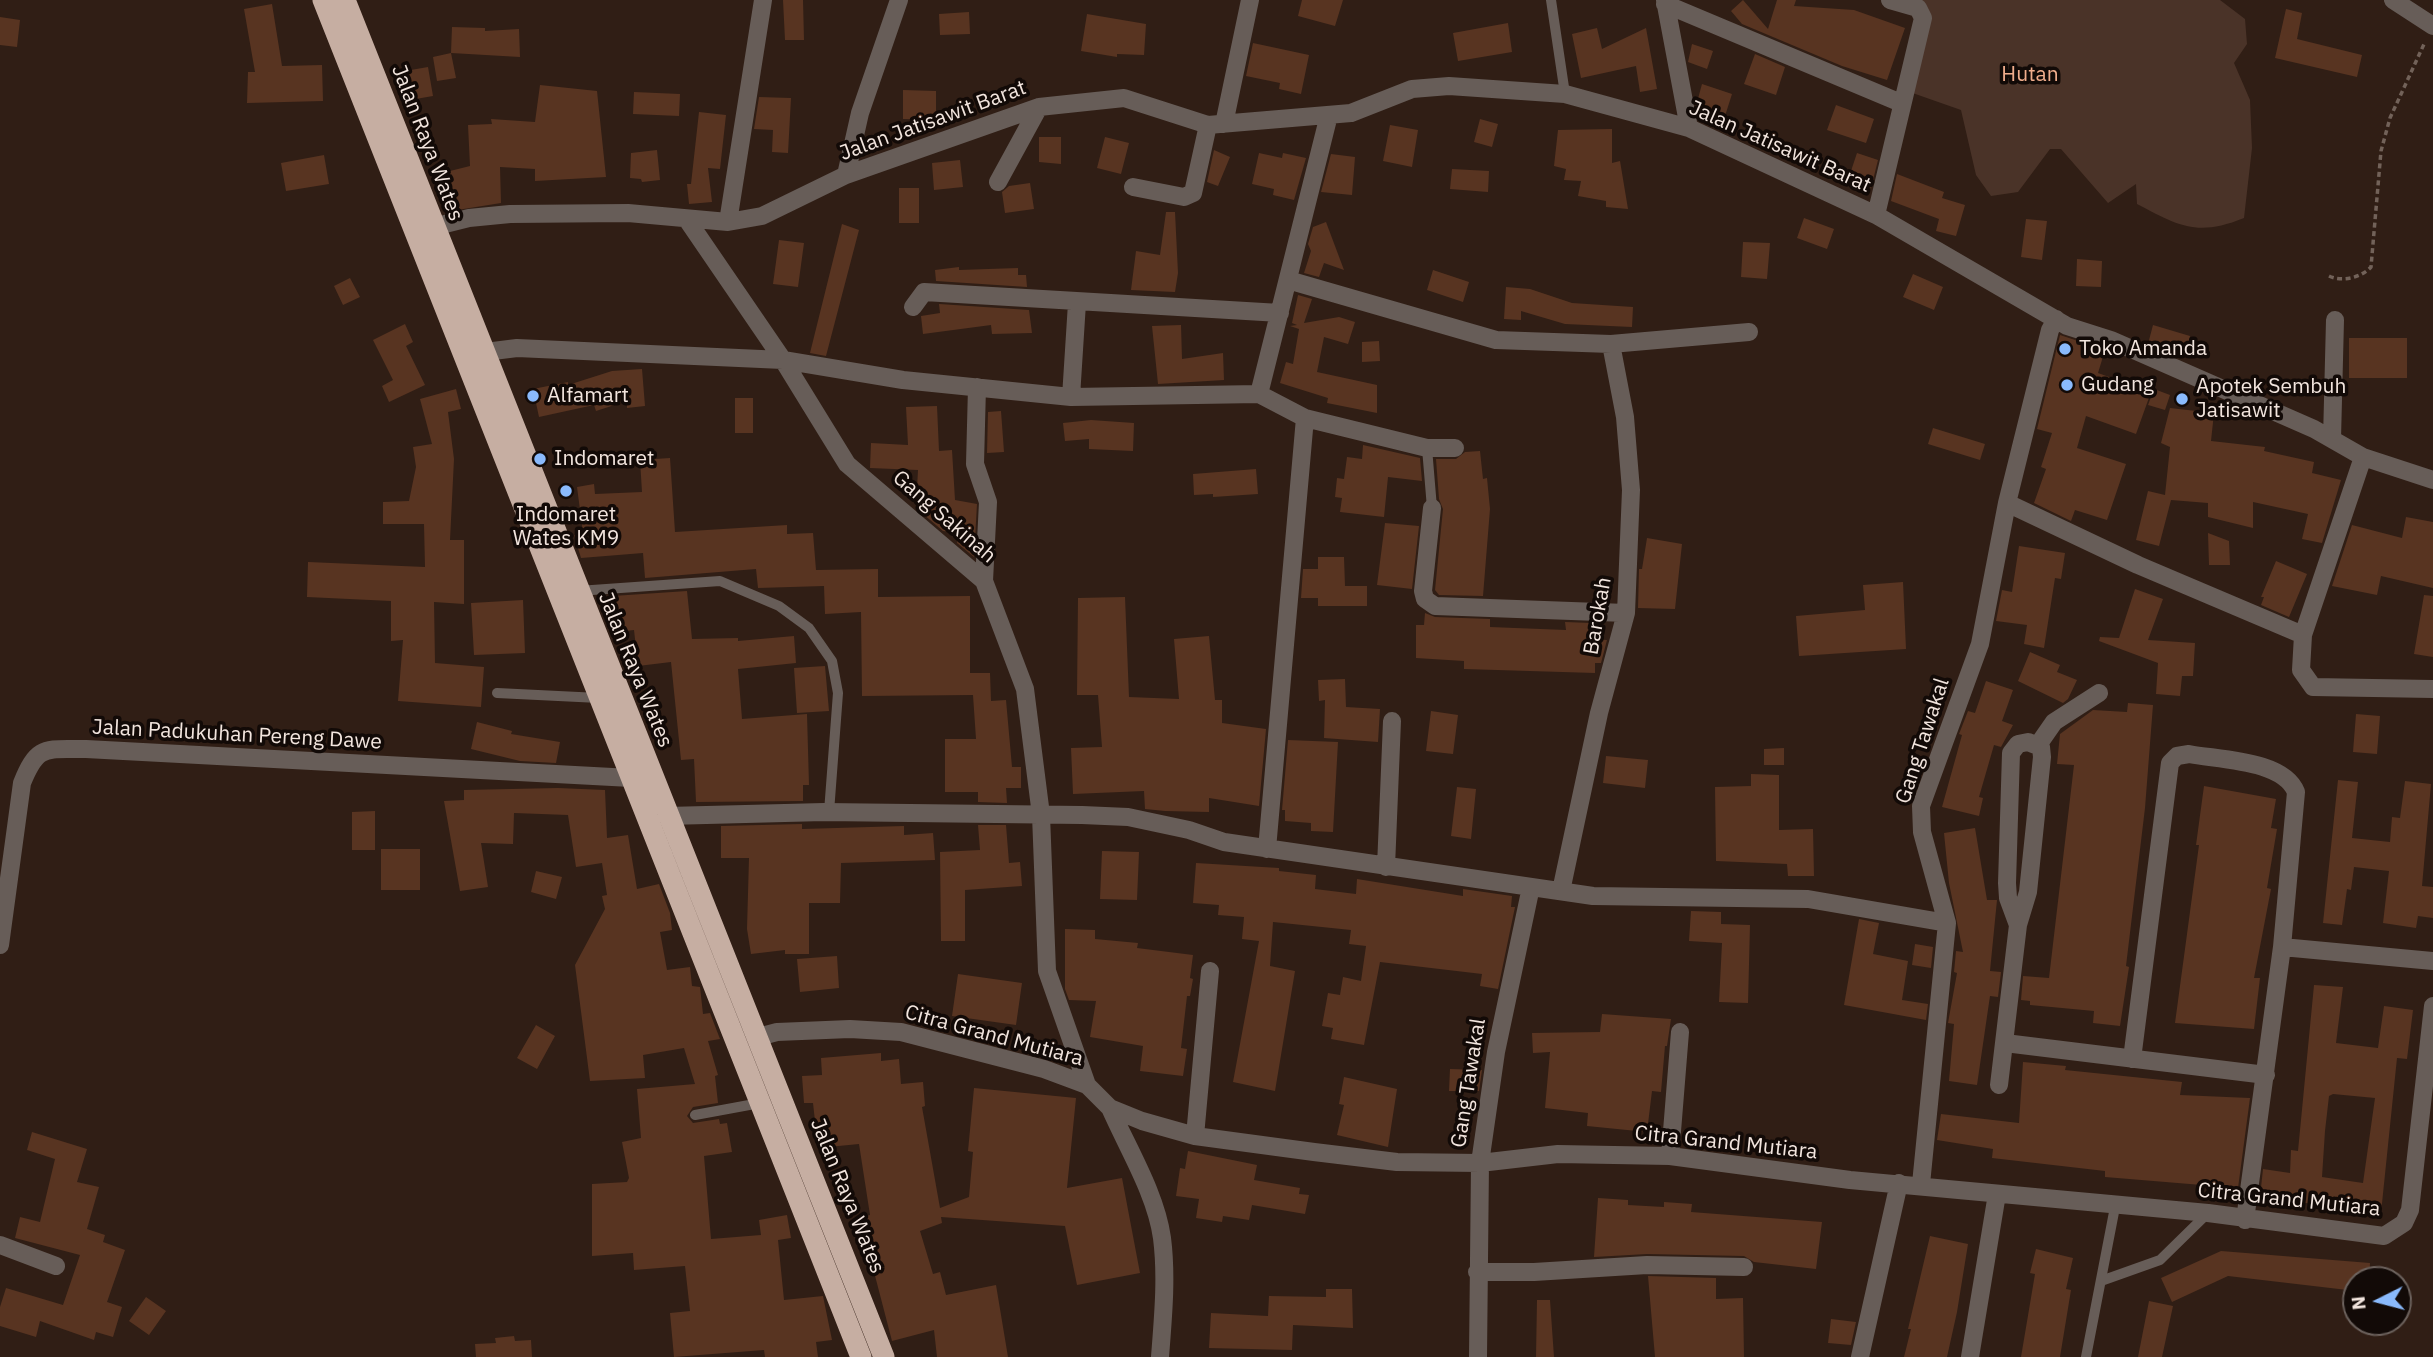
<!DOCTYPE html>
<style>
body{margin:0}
#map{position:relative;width:2433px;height:1357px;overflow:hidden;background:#301e15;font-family:"IBM Plex Sans",sans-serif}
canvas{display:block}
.north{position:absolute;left:2342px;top:1266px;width:70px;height:70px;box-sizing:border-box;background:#120a07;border:2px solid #6c625d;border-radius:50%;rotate:264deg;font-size:19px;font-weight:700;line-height:28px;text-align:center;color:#f2e5de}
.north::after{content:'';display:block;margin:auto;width:24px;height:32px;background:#8abafc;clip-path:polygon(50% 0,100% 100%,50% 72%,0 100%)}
</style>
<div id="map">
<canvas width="2433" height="1357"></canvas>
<div class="north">N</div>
</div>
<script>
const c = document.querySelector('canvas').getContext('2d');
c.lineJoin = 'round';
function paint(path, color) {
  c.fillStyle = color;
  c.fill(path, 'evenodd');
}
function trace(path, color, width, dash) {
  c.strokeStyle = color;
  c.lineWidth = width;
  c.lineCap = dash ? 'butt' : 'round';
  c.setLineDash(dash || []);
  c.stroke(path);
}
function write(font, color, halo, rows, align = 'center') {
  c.font = font + ' "IBM Plex Sans",sans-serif';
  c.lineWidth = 7;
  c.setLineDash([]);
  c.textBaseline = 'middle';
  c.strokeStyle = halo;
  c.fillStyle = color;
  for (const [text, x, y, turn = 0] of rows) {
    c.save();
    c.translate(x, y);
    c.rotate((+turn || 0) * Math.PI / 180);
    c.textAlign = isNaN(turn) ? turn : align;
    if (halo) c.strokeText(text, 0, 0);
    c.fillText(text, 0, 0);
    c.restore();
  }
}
const green = new Path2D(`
 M1890,0H2220L2245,19L2247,44L2234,63L2250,100L2252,148L2244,218C2197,237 2179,226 2137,204L2136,184L2108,203L2061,149H2050L2018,192L1991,196L1976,175L1961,110L1904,90L1923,18Z`);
const building = new Path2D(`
 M783,0H803L804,40H785Z
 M1302,0H1343L1335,26L1298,16Z
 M1743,0L1768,29L1777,0H1796L1794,6L1854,10L1905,28L1887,80L1842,66L1742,24L1731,11Z
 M272,4L282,66L322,65L323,101L247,103L248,72H255L244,9Z
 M2286,9L2302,13L2297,39L2362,55L2357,77L2275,58Z
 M969,12L970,34L940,35L939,14Z
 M1087,14L1146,24L1144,55L1117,54V57L1081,51Z
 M0,17L20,20L17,47L0,45Z
 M1508,23L1512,52L1458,61L1453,33Z
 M452,27L485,28V31L519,29L520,57L451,53Z
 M1597,28L1602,49L1646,28L1657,89L1640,92L1636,66L1581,78L1572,34Z
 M1253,43L1309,55L1301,94L1279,89L1280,83L1246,76Z
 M1692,44L1713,51L1707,69L1688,62Z
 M451,53L456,78L437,81L433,57Z
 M1755,54L1785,67L1776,95L1744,84Z
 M428,67L433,96L410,100L405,71Z
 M1702,84L1732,94L1725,116L1696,106Z
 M540,85L597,91L606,177L535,181V169L500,167L501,203L451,211L442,173L470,166L468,125L492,124L491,119L535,122Z
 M903,90L936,91V120L903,119Z
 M634,92L680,94L679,116L633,114Z
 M759,97L791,98L788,153L772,152L773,130L754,129Z
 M1836,105L1874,119L1866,143L1827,130Z
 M699,112L726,115L720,169L708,168L712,202L689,204L687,184H691Z
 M1480,119L1498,124L1492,147L1474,142Z
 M1390,125L1418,130L1412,167L1383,161Z
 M1612,129V163L1620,161L1628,209L1606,207V201L1578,196L1581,181L1564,180L1566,169L1554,166L1558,130Z
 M1039,137H1061V164L1039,162Z
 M1105,137L1129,143L1121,174L1097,168Z
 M657,150L660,180L642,182L641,179L630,178L631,153Z
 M1214,150L1230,157L1218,186L1207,182Z
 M1259,153L1282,158L1283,153L1306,158L1294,200L1273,195L1274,189L1252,184Z
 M1857,153L1878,160L1871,188L1848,180Z
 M1331,154L1355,157L1352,195L1321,192Z
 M324,155L329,184L286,191L281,163Z
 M960,160L963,187L934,190L932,163Z
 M1452,169L1489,171L1488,192L1450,189Z
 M1897,174L1944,192L1942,198L1965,205L1956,236L1936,231L1939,219L1891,201Z
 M1030,183L1034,209L1005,213L1002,192L1009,186Z
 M899,188H919V223H899Z
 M1166,212H1175L1178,273L1175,292L1131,290L1136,251L1160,255Z
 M1804,218L1834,229L1827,249L1797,238Z
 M2026,219L2047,221L2042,260L2021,257Z
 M1326,222L1344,270L1324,263L1319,277L1304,273L1311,251L1308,244L1313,227Z
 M842,224L859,230L826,356L810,353Z
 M779,240L804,243L798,287L773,284Z
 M1743,242L1770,243L1767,279L1741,277Z
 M2077,259L2102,261L2101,287L2076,286Z
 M959,267V270L1018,268V275H1026L1027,287L936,281L935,270Z
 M1433,270L1469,282L1463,302L1427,290Z
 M1913,274L1943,287L1934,310L1903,297Z
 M350,278L360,297L343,305L334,286Z
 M1506,287L1530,289L1572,303L1633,307L1632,327L1565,324L1521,311V320L1504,319Z
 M1298,295L1312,299L1304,323L1339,317L1355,322L1348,344L1324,337L1317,372L1377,385V413L1327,403L1328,398L1280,383L1286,362L1293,364L1299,329L1290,326L1297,325L1292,323Z
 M939,304L1029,310L1032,333L992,334L991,325L923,334L921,316L940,313Z
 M405,324L413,342L406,346L425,385L389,402L382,386L393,380L373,340Z
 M1181,325L1182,359L1223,353L1224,380L1158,384L1152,326Z
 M2153,325L2190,336L2187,357L2148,344Z
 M2060,335L2105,350L2098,373L2151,392L2136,434L2086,416L2077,448L2126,464L2107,520L2075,510L2071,521L2034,503L2046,469L2041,467L2052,433L2037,429Z
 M2349,338H2407V378H2349Z
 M1379,341L1380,361L1362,362V342Z
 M642,369L645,406L627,408V401L596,411L594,405L539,417L533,389L568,382V385L612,371Z
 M456,389L461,409L448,412L454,459L450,540H464V604L434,602L435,663L484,667L481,707L398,701L403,640L391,641V601L307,597L308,562L425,567L424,524H383V502L409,501L416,467L413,447L432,444L420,399Z
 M2154,389L2170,395L2165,410L2148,405Z
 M735,398H753V433H735Z
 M937,406L939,451L952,450L955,500L977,504L974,557L957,543L958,533L943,531L916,508L918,470L870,468L871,443L908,445L906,407Z
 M2170,408L2214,413L2211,441L2265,447L2264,451L2314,462L2312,473L2341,480L2322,543L2302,539L2308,514L2253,502V528L2208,517V503L2171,500L2159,546L2136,540L2148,491L2165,495L2170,447L2161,443Z
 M1001,411L1004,452L987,453L988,412Z
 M1091,420L1134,423L1133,451L1089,449V439L1065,441L1063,423Z
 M1933,428L1985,444L1980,460L1928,444Z
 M1363,445L1420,458L1422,481L1388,477L1384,517L1340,512L1342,498L1335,497L1337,478L1344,479L1347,457L1362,459Z
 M1480,451L1483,479L1487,478L1490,509L1483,596L1439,595L1435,590L1443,509L1439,499L1436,459H1456L1465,452Z
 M670,458L675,532L787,525V534L813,533L816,570L878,569V597L970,596V673H990L991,701L1006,700L1012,767H1021V788H1006L1007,803L978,802V792H945V739H976L973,695L862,696L861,612L825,614L824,586L758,588L756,569L645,578L643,553L581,558L574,535L583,533L577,487L594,484L595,494L642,492L640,460Z
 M1256,469L1258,494L1213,497V494L1194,495L1193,474Z
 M2406,517L2433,522V588L2381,576L2377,595L2332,586L2352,525L2402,538Z
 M1385,523L1419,526L1412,589L1377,585Z
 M2208,533L2229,541L2230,565H2209Z
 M1647,538L1682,544L1675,609L1638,608L1639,569H1642Z
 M2019,546L2065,553L2061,579L2055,578L2044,648L2024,644L2027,625L1996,621L2002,590L2012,592Z
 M1318,557H1344L1345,586H1367V606H1318V598H1301L1303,569H1318Z
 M2276,561L2307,574L2289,617L2261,605L2264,597H2261Z
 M1903,582L1906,649L1799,656L1796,616L1865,610L1863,585Z
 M2135,589L2163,599L2148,640L2195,643L2193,676H2182L2180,696L2156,694L2158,663L2099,641L2100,637L2119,638Z
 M687,591L692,639L738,638V641L794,636L796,663L738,669L742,719L807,714L809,785H803V801L696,802L694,759L681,760L671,662L638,666L634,630L616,632L613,596Z
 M2424,595L2433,596V657L2414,654Z
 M1125,597L1129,697L1179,699L1174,639L1209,636L1215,700H1222V723L1266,729L1259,806L1209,798V812L1165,811L1145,809L1144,791L1073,794L1071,748L1102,747L1098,695H1077L1078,598Z
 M523,600L525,653L474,655L471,603Z
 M1425,613L1435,617L1490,619V627L1566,630L1565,622L1591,623L1592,639L1607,640L1601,663H1595V673L1464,669V661L1416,658V625H1424Z
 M2030,652L2060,665L2057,672L2077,680L2068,699L2063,703L2018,681Z
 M825,666L829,711L797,713L794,668Z
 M1345,679L1346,707L1380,709L1378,742L1324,738L1325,700L1319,701L1318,680Z
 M1986,681L2013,690L2002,721L2013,725L2001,747L1994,745L1979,797L1983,798L1979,816L1942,807L1962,735L1959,734L1968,711L1975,713Z
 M2128,703L2153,705L2145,808L2126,966L2129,967L2120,1026L2093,1023L2094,1011L2030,1005V1001L2021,1000L2023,976L2049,978L2074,765L2057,764L2060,734L2093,710L2127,712Z
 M1431,711L1458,715L1453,754L1426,751Z
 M2356,714L2380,716L2377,754L2353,752Z
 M477,722L512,731L511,734L560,742L556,763L520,761L471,749Z
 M1288,740L1338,742L1333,832L1311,831V823L1285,821V810H1282Z
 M1784,748V765H1764V749Z
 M1606,756L1648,760L1645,788L1603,783Z
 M1751,774L1779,775V830L1813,829L1814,876H1788L1787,864L1716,861L1715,787L1751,786Z
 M2338,780L2358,782L2352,838L2390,842L2392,817L2400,818L2405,781L2431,784L2422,886L2433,887V918L2418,916L2416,928L2383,923L2389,871L2354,867L2351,890L2347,889L2342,925L2323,923Z
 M2204,786L2276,799L2271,828L2277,829L2267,888L2271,889L2254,978H2260L2254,1029L2175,1023L2199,845H2196Z
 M1457,787L1476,789L1471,839L1451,836Z
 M558,788L605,790L607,838L628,835L637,889L659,884L670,913L672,930L660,932L667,970L690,967L692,986L700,987L703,1014L710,1013L720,1039L708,1041L718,1075L715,1076L718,1103L693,1107L687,1116L693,1123L719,1119L720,1124L727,1123L732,1152L704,1156L711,1239L761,1235L759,1220L787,1215L791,1238L778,1240L784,1300L823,1296L832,1340L816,1342L818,1357H765L764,1350L674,1357L670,1313L690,1311L685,1266L634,1270L633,1253L592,1256V1184L627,1182L629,1178L622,1142L641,1138L637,1089L695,1084L684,1048L643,1055L645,1078L590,1081L575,965L605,909L602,896L607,895L602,863L576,867L568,815L514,813L513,844L481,843L488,887L460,891L444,801L464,800V790Z
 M375,811V850H352V812Z
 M802,824V829L904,826V835L933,833L935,860L841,863L840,903H809V954H785V950L751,954L747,929L749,858H721V826Z
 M978,825H1006L1009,863L1020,862L1022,886L965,890V941H941L940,852L980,850Z
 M1975,828L1987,900H1997L1990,971L2001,972L1998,997L1990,996L1977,1085L1949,1081L1954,1024L1948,1023L1957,973L1954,972L1956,951L1963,952L1949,883L1944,833Z
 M381,849H420V890H381Z
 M1102,851L1139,852L1137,900L1100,899Z
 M1196,863L1279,868V871L1316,875L1315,889L1356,894L1357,879L1463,896V889L1512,896L1511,907H1515L1498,989L1480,986L1482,974L1380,962L1364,1045L1331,1039L1333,1028L1322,1026L1328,993L1340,995L1343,977L1361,981L1366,946L1349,944L1351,930L1273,922L1270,966L1295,971L1275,1091L1233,1082L1259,941L1242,939L1244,917L1218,915L1219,905L1193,903Z
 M536,871L562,877L556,899L531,892Z
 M1691,911L1721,912V924L1750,925L1748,1003L1719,1002L1722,943L1689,941Z
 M1859,919L1879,923L1873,954L1908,961L1902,1000L1928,1004L1926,1020L1844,1005Z
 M1065,929L1095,930V939L1138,943L1137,948L1193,955L1190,978L1193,979L1190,996H1187L1181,1048L1187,1049L1183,1076L1140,1071L1143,1046L1090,1037L1096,1001L1069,1000L1065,989Z
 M1915,944L1933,947L1931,968L1912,965Z
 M837,956L839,988L800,992L797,959Z
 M958,974L1022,983L1016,1025L952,1016Z
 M2314,985L2343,987L2336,1043L2378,1048L2384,1006L2413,1010L2407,1059L2397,1058L2381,1213L2260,1197L2263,1169L2290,1173L2291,1150L2298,1151ZM2333,1094L2375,1098L2363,1183L2322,1177L2325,1131L2329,1096Z
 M1602,1014L1671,1019L1667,1046H1665L1661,1092L1652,1091L1647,1132L1587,1126L1588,1113L1545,1108L1550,1052L1533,1053L1532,1033L1600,1032Z
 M536,1025L555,1036L537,1069L517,1058Z
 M881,1053V1061L899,1059L901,1084L923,1082L925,1106L922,1107L940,1208L969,1197L973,1152L968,1151L974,1088L1076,1098L1067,1188L1122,1178L1140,1273L1077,1285L1065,1226L941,1217L942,1223L920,1231L933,1274L940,1272L946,1295L996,1285L1008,1357H937L934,1330L892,1341L873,1268L870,1269L859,1231L858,1219L870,1215L859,1144L818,1148L813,1103H804L802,1076L822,1075L821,1058Z
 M2023,1062L2066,1066L2065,1070L2182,1082L2180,1095L2250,1098L2238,1188L2105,1177V1171L1992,1158L1993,1149L1937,1140L1941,1114L2019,1123Z
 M1450,1069L1482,1070L1479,1091H1449Z
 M1344,1077L1397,1089L1388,1147L1337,1135L1344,1105L1339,1104Z
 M32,1132L87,1149L77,1182L99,1187L87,1229L105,1235L103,1242L125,1250L107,1302L122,1307L113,1337L96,1332L94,1340L40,1321L36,1337L0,1326V1307L6,1288L63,1305L80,1255L15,1238L20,1217L40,1222L55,1159L27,1150Z
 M1188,1151L1257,1165L1254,1180L1300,1188L1299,1194L1309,1195L1305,1214L1252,1205L1249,1220L1223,1216L1222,1222L1196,1218L1199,1199L1176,1196L1180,1168L1185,1169Z
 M1598,1198L1628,1200V1205L1664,1207V1202L1692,1204L1691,1212L1822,1222L1816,1269L1754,1262L1744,1256L1647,1254L1594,1257Z
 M1930,1236L1968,1244L1957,1312L1947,1357H1904L1911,1329H1908Z
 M2036,1249L2073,1258L2066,1289L2071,1290L2060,1357H2021L2035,1274L2030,1273Z
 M2221,1251L2370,1263L2369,1280H2356V1291L2228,1276L2172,1302L2161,1278Z
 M1648,1276L1716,1278V1299L1743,1298L1744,1357H1655Z
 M1326,1289H1352L1353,1328L1293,1325L1292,1350L1209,1348L1211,1313L1268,1316L1269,1296L1326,1297Z
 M146,1297L166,1311L149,1335L129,1321Z
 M1537,1300H1550L1554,1357H1536Z
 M2149,1301L2173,1306L2162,1357H2138Z
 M1831,1319L1856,1322L1851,1345L1828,1343Z
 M514,1336L515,1341L531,1340L532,1357H476L475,1344L496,1343L495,1338Z`);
const path = new Path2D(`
 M2329,276C2341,282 2361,278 2371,267L2381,151L2390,118L2425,42`);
const lane = new Path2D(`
 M1551,0L1565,94
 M1427,448L1432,508
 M578,591L720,581L779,606L809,628L832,661L838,693L829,812
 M497,693L599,698
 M695,1115L760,1103
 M2101,1281L2160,1260L2208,1213
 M2086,1357L2115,1207`);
const street = new Path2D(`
 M1665,0L1689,128
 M2393,0L2433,26
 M1665,4L1901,103
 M1224,124L1250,0
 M846,175L860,113L899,0
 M998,182L1039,107
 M1133,187L1184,197L1193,193L1208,125
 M1876,215L1923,18L1918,8L1890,0
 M688,221L783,360L847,464L984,581L1025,689L1041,815L1047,971L1087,1085
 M728,222L763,0
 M425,229L469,218L510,214L628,213L728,222L762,216L846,175L1039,107L1124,98L1208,125L1351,113L1412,89L1449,86L1565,94L1689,128L1876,215L2067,326L2111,340L2314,429L2363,457L2433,480
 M1288,280L1496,340L1611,344L1749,332
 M913,307L924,292L1280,313
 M485,352L517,348L783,360L903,380L1071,397L1259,394L1305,418L1267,849
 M977,387L975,464L988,502L984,581
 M1259,394L1329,115
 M1071,397L1077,303
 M1305,418L1427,448H1455
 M2332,439L2335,320
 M2007,503L2138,565L2303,635L2363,457
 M1432,508L1423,591L1425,599L1435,606L1626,613
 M2303,635L2301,670L2313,687L2433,689
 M2038,745L2054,722L2099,693
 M667,816L824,812L1082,815L1128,817L1189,830L1224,842L1593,896L1808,899L1947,923
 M1386,867L1392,721
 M1561,891L1599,713L1626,613L1631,490L1625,417L1611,344
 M0,945L22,783C38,743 46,750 86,749L631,778
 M758,1037L777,1032L850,1029L901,1032L1044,1069L1087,1085L1110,1108L1142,1121L1195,1136L1314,1152L1397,1162L1480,1163L1558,1154L1670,1156L1850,1180L2208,1213L2384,1236L2404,1223L2410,1210L2433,1006
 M2005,1043L2266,1075
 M2132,1059L2170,763L2177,756L2189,754C2220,760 2283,760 2296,792L2282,947
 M1999,1085L2018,925L2028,892L2042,757L2041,747L2028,742L2018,744L2011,753L2007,883L2008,898L2018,925
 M1110,1108C1128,1149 1156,1194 1162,1238C1167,1277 1163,1318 1160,1357
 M1195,1136L1210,971
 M1670,1156L1680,1032
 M1921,1184L1947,923L1922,832L1921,806L1980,644L2007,503L2050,330L2056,319
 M2245,1220L2282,947L2433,961
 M0,1245L56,1266
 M1477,1272H1534L1647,1265L1744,1267
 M1478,1357L1480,1163L1496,1052L1531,887
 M1860,1357L1899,1183
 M1970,1357L1997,1194`);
const highway = new Path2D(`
 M323,0L861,1357
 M345,0L884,1357`);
const markers = [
 [2065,349,7,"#8abafc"],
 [2067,385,7,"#8abafc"],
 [533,396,7,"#8abafc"],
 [2182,399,7,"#8abafc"],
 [540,459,7,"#8abafc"],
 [566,491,7,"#8abafc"]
];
const parkNames = [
 ["Hutan",2030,75]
];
const streetNames = [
 ["Jalan Jatisawit Barat",933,121,-20],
 ["Jalan Raya Wates",427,143,69],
 ["Jalan Jatisawit Barat",1780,147,24],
 ["Gang Sakinah",944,517,41],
 ["Barokah",1598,616,-80],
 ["Jalan Raya Wates",635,670,68],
 ["Jalan Padukuhan Pereng Dawe",237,735,3],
 ["Gang Tawakal",1923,741,-72],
 ["Citra Grand Mutiara",994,1036,15],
 ["Gang Tawakal",1469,1083,-81],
 ["Citra Grand Mutiara",1726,1143,6],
 ["Jalan Raya Wates",847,1196,68],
 ["Citra Grand Mutiara",2289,1200,6]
];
const poiNames = [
 ["Toko Amanda",2079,349],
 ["Gudang",2081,385],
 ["Apotek Sembuh",2196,387],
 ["Jatisawit",2196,411],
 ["Alfamart",547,396],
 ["Indomaret",554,459],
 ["Indomaret",566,515,"center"],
 ["Wates KM9",566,539,"center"]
];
paint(green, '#4a3328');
paint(building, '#583421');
trace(path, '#726259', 3.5, [5, 3.5]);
trace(lane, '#675d58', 10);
trace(street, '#675d58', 18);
trace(highway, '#c6aea2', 21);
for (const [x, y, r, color] of markers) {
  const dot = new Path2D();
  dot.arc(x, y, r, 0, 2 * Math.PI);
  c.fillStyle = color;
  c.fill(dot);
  trace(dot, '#120a07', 2.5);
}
write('21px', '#f0ad8c', '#120a07', parkNames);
write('21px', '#f2e5de', '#120a07', streetNames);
write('21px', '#f2e5de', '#120a07', poiNames, 'left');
</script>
